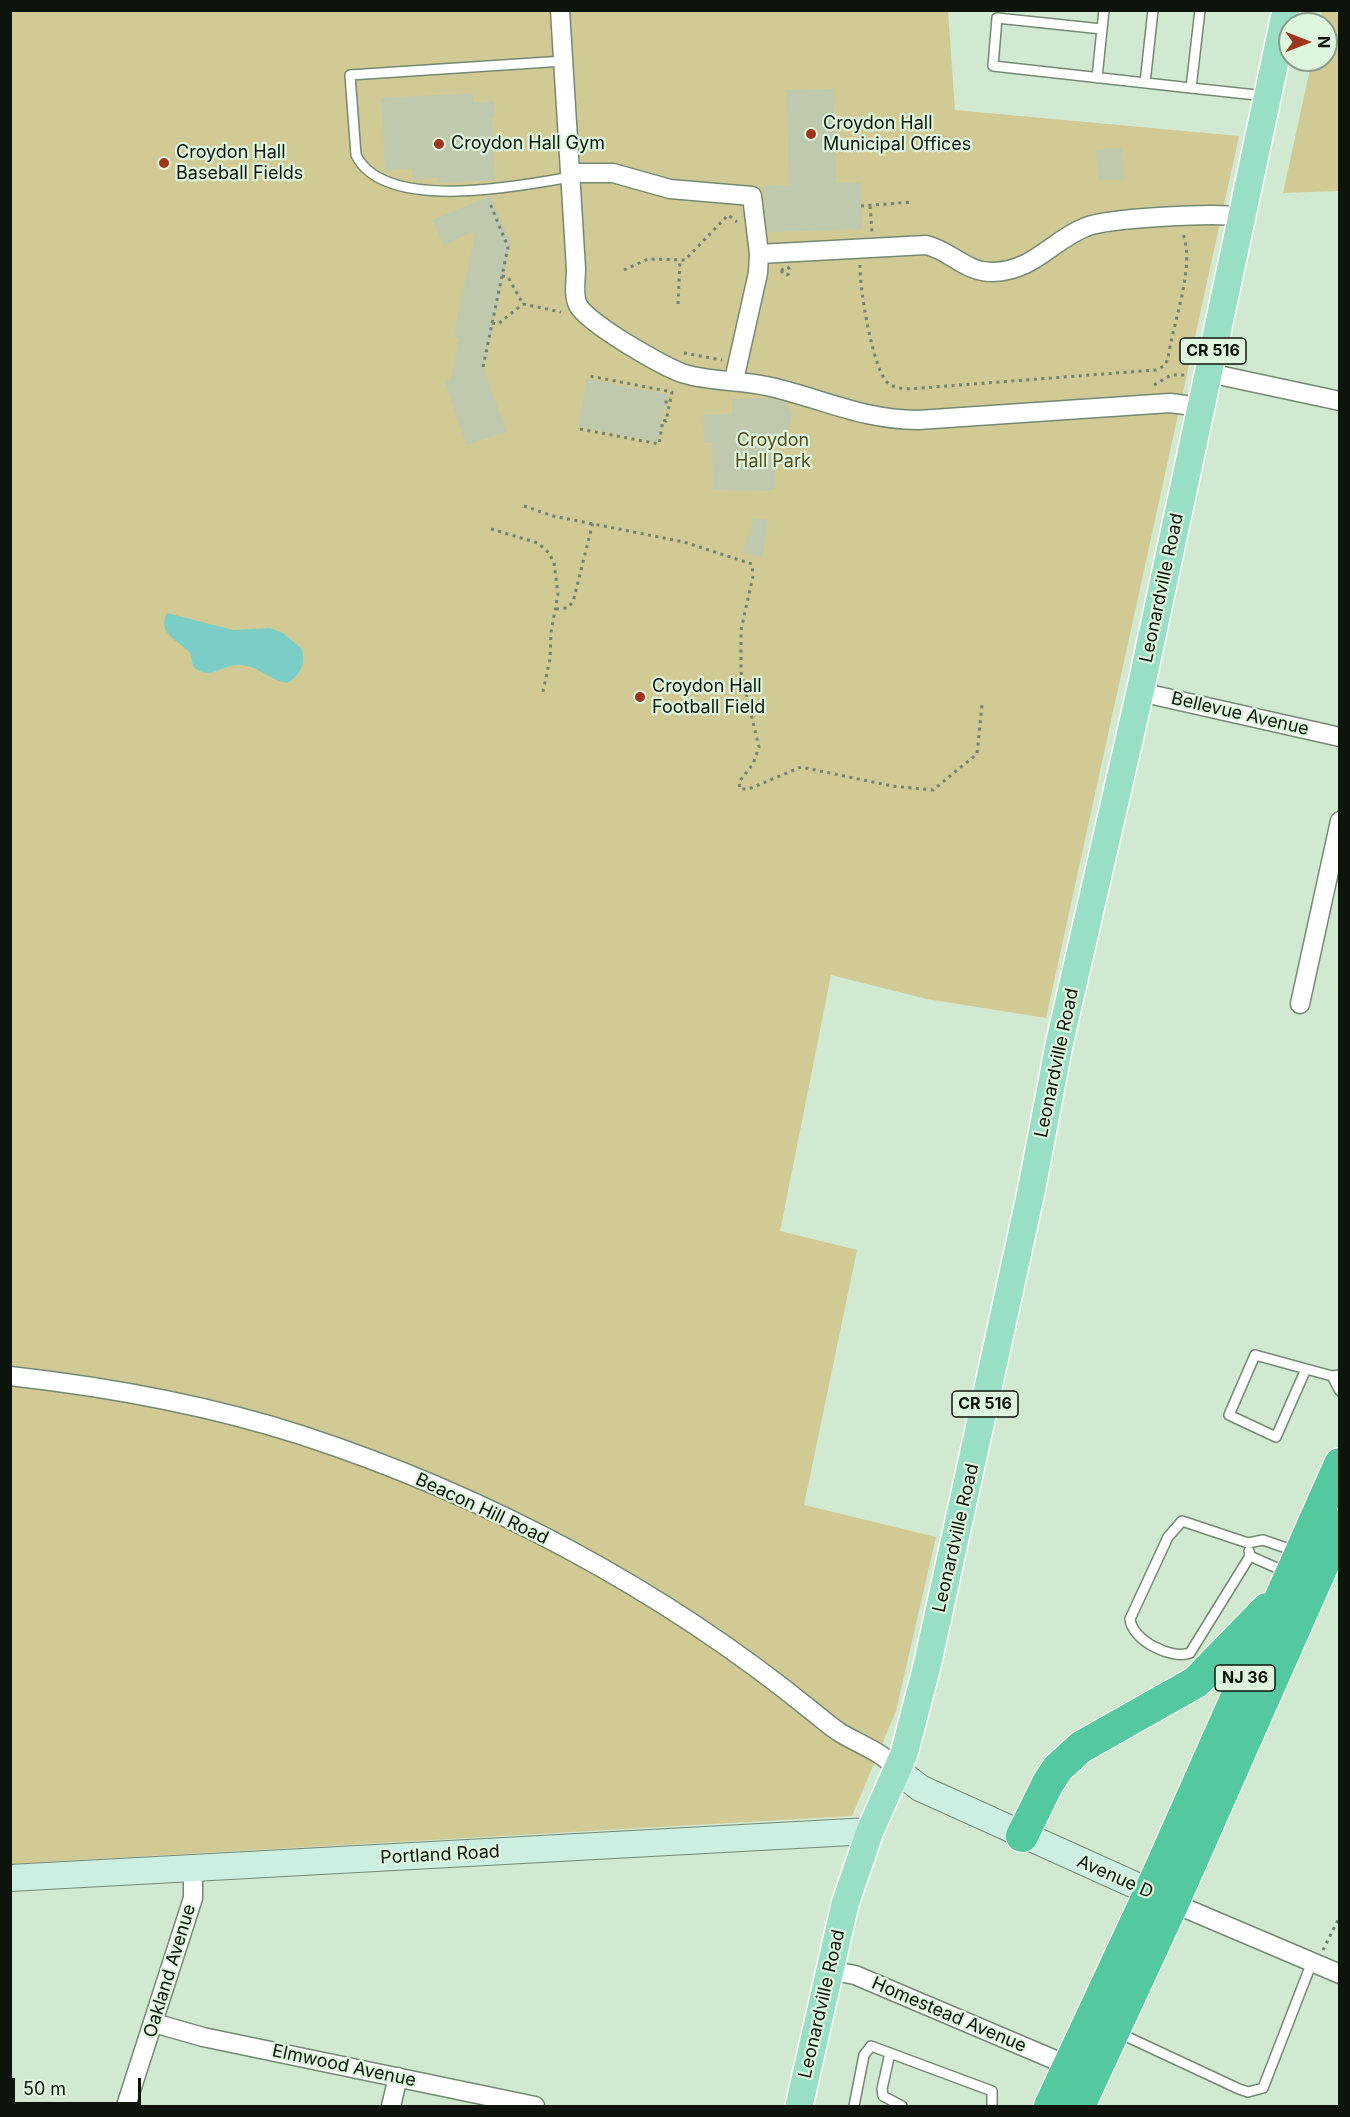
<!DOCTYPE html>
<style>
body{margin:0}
#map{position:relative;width:1350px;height:2117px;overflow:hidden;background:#d2e9d1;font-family:Inter,sans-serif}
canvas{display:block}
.frame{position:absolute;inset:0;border:12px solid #0c140c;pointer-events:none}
.north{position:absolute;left:1278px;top:12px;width:60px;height:60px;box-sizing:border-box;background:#dff6de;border:2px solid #8b9c8a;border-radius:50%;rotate:90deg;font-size:16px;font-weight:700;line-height:24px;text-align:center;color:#0c140c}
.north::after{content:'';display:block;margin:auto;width:21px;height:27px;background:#9e361c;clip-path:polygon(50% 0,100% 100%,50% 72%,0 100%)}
.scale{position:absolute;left:12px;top:2078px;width:129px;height:27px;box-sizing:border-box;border:3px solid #0c140c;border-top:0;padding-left:8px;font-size:18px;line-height:21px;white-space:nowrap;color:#0c140c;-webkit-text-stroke:4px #dff6de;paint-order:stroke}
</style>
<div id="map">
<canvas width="1350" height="2117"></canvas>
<div class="frame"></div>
<div class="north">N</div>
<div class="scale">50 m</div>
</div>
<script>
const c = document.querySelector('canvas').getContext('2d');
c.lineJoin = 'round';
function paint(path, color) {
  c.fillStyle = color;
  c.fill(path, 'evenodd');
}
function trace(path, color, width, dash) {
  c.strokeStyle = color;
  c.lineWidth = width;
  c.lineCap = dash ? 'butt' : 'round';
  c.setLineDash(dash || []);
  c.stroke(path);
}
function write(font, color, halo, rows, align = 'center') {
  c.font = font + ' Inter,sans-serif';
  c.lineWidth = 4.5;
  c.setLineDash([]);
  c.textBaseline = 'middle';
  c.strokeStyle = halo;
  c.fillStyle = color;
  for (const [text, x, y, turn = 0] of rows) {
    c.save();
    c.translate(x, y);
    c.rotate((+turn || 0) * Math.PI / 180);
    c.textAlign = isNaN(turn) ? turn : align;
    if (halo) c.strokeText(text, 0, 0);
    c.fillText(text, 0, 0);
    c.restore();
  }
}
const green = new Path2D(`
 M11,11H948L955,110L1239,136L1046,1018L927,999L831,975L780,1231L857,1250L804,1505L936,1537L896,1711L852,1816L11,1864Z
 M1322,11H1339V191L1283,193L1312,60H1326V24H1319Z`);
const water = new Path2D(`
 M167,613L233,630L270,628L283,633L302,649C305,665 301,675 287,683C268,680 257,664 238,665C220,665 209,682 193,666C192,662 192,656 189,652C179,641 156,633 167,613Z`);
const building = new Path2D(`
 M833,89L836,183L861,182L862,229L768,232L763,186L789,185L786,90Z
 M473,93V103L494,101L495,118H492L495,180L438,183V178L413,180L412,169L385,170L381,98Z
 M1122,148L1123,179L1098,180L1096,149Z
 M490,196L511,243L484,369L506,432L466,445L445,381L451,379L459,338L453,337L476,230L444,245L432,220Z
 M587,379L667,394L658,442L578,426Z
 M768,398L786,402L792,416L787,433H780V437H774L775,488L767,491L713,490L712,443H704L703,414H732V399Z
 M753,518L768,520L762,557L743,553L747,536H750Z`);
const path = new Path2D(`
 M861,206L912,202
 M870,206L872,232
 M860,265C859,286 873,371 888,383C897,390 910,389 921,388L1156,370L1164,366L1168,359C1172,324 1197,264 1182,232
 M782 271a4 4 0 1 1 8 0a4 4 0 1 1-8 0Z
 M624,270L648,259L685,260L728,215L737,222
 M502,276L508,277L523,304
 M523,304L561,312
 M678,304L680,260
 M492,323L498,324L523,304
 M684,353L722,360
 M483,367L508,247L489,201
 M1154,385L1171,375H1186
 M665,403L671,398
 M580,429L659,444L663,420L666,421L672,392L590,376
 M524,506L553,516L684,542L752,564L753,576L741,630V672L759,747L753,764L739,782L740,789H749L801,767L892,786L933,790L977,754L982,705
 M491,529L538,543L549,553L554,563L558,594L551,632L550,659L542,696
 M556,609L567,608L573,602L593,522
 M1323,1950L1340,1916`);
const lane = new Path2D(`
 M1200,10L1191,88L1266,96
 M1102,29L1104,10
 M564,61L350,75L356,155C384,213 521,186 571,177
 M1097,78L1102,29L997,18L993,66L1191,88
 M1145,83L1153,10
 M1306,1369L1276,1437L1229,1415L1255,1355L1332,1376
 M1340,1375L1332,1376L1340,1391
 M1249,1551L1250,1556L1288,1573
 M1250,1556L1190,1653C1171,1660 1132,1640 1130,1619L1168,1537L1182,1521L1248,1543L1263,1540L1295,1551
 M1119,2033L1239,2089L1248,2092L1263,2088L1312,1962
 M890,2053L882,2089L883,2096L902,2106
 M854,2106L864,2055L871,2046L992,2091V2106`);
const street = new Path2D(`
 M560,10L576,269C576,280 573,295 578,305C587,323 665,368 685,374C712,382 743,380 771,387C823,399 863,420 918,420L1170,403L1201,407
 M570,173H613L670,189L752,196L759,254
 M1209,373L1340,401
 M734,380L758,273L759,254L926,245C950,250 966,273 993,272C1034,271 1052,240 1086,227C1107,218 1219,212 1241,217
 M1140,692L1340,737
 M1300,1004L1340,821
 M10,1376C108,1387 208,1405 301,1435C485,1495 662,1589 812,1711C821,1718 830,1726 839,1732C858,1744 884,1752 897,1770
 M1173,1903L1340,1974
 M829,1970L855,1975L1067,2065
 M154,2023L203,2037L535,2106
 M126,2106L193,1898V1869
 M391,2106L398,2077`);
const secondary = new Path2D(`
 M897,1770L920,1788L1168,1900
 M10,1878L870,1831`);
const primary = new Path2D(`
 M799,2106L845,1904L870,1831L904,1754L927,1666L1031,1192L1059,1045L1140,692L1286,10`);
const highway = new Path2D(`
 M1022,1836L1048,1783L1058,1768L1081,1747L1196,1682L1267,1609
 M1050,2106L1150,1892L1340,1464
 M1079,2106L1173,1903L1340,1526`);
const markers = [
 [811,134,6,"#9e361c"],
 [439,144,6,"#9e361c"],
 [164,163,6,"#9e361c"],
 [640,697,6,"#9e361c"]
];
const shields = [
 [1213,351,66],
 [985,1404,66],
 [1245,1678,60]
];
const shieldNames = [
 ["CR 516",1213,351],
 ["CR 516",985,1404],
 ["NJ 36",1245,1678]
];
const poiNames = [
 ["Croydon Hall",823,124],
 ["Municipal Offices",823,145],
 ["Croydon Hall Gym",451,144],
 ["Croydon Hall",176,153],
 ["Baseball Fields",176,174],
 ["Croydon Hall",652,687],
 ["Football Field",652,708]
];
const parkNames = [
 ["Croydon",773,441],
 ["Hall Park",773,462]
];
const streetNames = [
 ["Leonardville Road",1162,588,-78],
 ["Bellevue Avenue",1240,714,13],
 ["Leonardville Road",1057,1063,-78],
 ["Beacon Hill Road",482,1509,25],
 ["Leonardville Road",956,1538,-77],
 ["Portland Road",440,1855,-3],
 ["Avenue D",1115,1877,24],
 ["Oakland Avenue",170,1971,-73],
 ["Leonardville Road",822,2004,-77],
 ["Homestead Avenue",949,2015,23],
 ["Elmwood Avenue",344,2066,12]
];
paint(green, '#d2ca95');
paint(water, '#7bcec6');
paint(building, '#bfc9ad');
trace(lane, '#748973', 12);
trace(street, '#748973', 21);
trace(secondary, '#748973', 28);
trace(primary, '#fff', 30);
trace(highway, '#fff', 34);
trace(path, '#738373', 3, [3, 4.5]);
trace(lane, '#fff', 9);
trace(street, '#fff', 18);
trace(secondary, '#ccefe2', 26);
trace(primary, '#98dfc5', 27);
trace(highway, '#54c99f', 32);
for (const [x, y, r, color] of markers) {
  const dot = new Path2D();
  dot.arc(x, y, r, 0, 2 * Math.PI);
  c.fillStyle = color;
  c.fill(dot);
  trace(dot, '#dff6de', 2);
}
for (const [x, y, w] of shields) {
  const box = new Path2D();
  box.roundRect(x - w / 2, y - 13, w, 26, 4.5);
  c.fillStyle = '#dff6de';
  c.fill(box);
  trace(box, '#0c140c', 1.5);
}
write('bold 16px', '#0c140c', null, shieldNames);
write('18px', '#0c140c', '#dff6de', poiNames, 'left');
write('18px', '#534c1c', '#dff6de', parkNames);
write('18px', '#0c140c', '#dff6de', streetNames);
</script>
